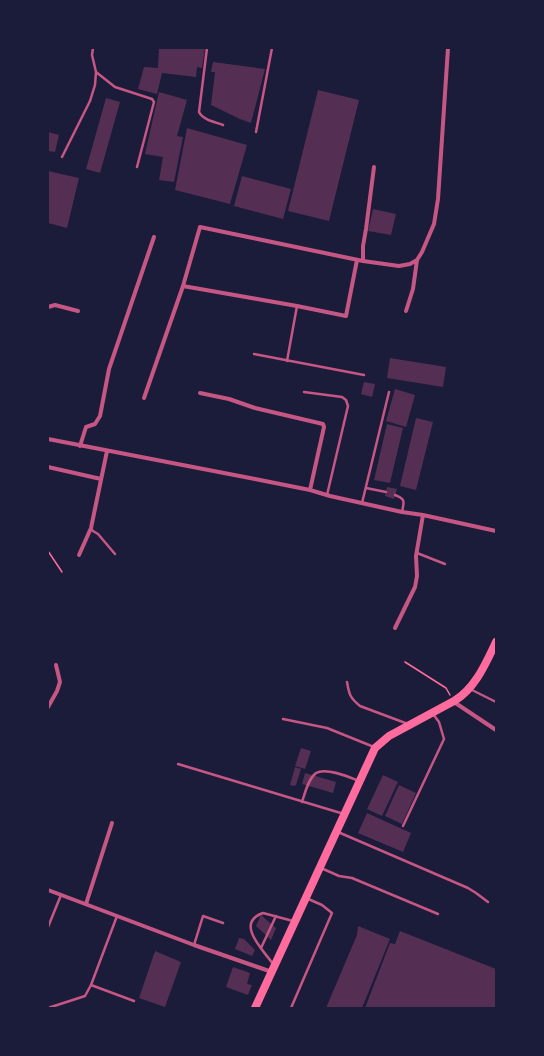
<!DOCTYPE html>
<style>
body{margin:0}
#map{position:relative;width:544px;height:1056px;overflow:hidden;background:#1b1b3a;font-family:"Alegreya Sans",sans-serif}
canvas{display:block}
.frame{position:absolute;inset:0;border:49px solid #1b1b3a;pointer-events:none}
</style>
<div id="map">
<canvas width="544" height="1056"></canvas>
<div class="frame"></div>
</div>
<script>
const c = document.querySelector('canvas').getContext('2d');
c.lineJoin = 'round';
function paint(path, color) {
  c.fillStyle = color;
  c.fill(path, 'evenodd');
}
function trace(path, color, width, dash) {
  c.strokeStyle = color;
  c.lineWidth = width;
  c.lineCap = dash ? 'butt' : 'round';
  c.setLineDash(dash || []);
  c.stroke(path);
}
const building = new Path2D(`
 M159,48H205L202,68L197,67L196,77L162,73L157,94L138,89L144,67L158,68Z
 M213,62L265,69L251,123L240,119L211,105L215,72H211Z
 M318,90L359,100L329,221L288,211Z
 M159,92L187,100L177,136L183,137L174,182L159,180L163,157L145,154Z
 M106,98L120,102L100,173L86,169Z
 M187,128L247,145L230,204L175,190Z
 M48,132L59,135L55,152L48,151Z
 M48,171L79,178L67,228L48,223Z
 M242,176L291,189L283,219L234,206Z
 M373,209L396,214L391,235L368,231Z
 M390,358L446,367L443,387L387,378Z
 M364,382L375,384L372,397L361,394Z
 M395,389L415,395L406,427L386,421Z
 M416,418L433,422L416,490L400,486Z
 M387,424L403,428L390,483L374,480Z
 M387,487L397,489L394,499L385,496Z
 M301,748L311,751L305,769L295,766Z
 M295,767L301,769L296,785L294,786L290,785Z
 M305,773L336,782L333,793L302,784Z
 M383,775L398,782L382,816L367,809Z
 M399,785L416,793L402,824L385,816Z
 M367,813L411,833L403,852L358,833Z
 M261,915L276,928L271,940L256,926Z
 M358,926L390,939L362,1008H326L357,935Z
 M400,931L496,969V1008H365L390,943L395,944Z
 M239,938L244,939L255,950L252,956L235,949Z
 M155,951L181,962L165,1007L139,998Z
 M233,967L250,973L247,984L252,985L248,995L226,987Z`);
const path = new Path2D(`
 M48,551L62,572
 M405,662L446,688L450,695`);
const service = new Path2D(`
 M207,48L199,112C203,120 215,122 223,125
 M96,72L115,87L152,99L154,102L137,167
 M256,132L272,48
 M62,157L90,101L95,85L96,72L92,55L93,48
 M254,354L364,375
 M287,361L297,306
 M304,392L342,397L346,400L348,406L327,495
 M366,488L386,492
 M395,495C406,499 404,502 402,512
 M362,503L389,392
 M91,529L93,531L98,534L115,554
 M417,553L445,564
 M347,682C349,694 350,698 360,706L408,724
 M470,689L496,702
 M283,719L327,728L374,747
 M178,764L344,814
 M302,802C305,793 308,779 316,773C326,767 349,777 359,781
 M403,826L444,739L439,722L433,714
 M338,832L468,888L476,893L488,902
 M321,868L339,876L352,878L438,914
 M48,927L61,895
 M194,945L203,916L223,923
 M261,948L276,916
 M273,964C264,951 234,923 263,913L293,921
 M91,985L134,1001
 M48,1008L85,996L91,985L117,916
 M291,1008L332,913L322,905L306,898`);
const minor = new Path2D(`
 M363,261V246L366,229L374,167
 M183,286L297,306L346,316L357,260
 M48,307L55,305L78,311
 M406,311L413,289L417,260
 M200,393L229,399L255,408L323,424L324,427L310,490
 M144,398L183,286L200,227L363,261L399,266L410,264L417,260L422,252L434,224L438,199L448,48
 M48,439L255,479L310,490L330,496L402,512L423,515L496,531
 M80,446L86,427L95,424L100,416L109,369L154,237
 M48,467L101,479
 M79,555L91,528L107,451
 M395,628L415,587L417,576L416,556L423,515
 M454,702L496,730
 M48,707L57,691L60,682L56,665
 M48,890L194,945L272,972
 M86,904L112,823`);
const trunk = new Path2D(`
 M255,1008L375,748L389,736L454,701C475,689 486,663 496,642`);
paint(building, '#542f53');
trace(path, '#ff6b9d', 1.5);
trace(service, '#c65784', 2.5);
trace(minor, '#c65784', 4);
trace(trunk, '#ff6b9d', 8);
</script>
